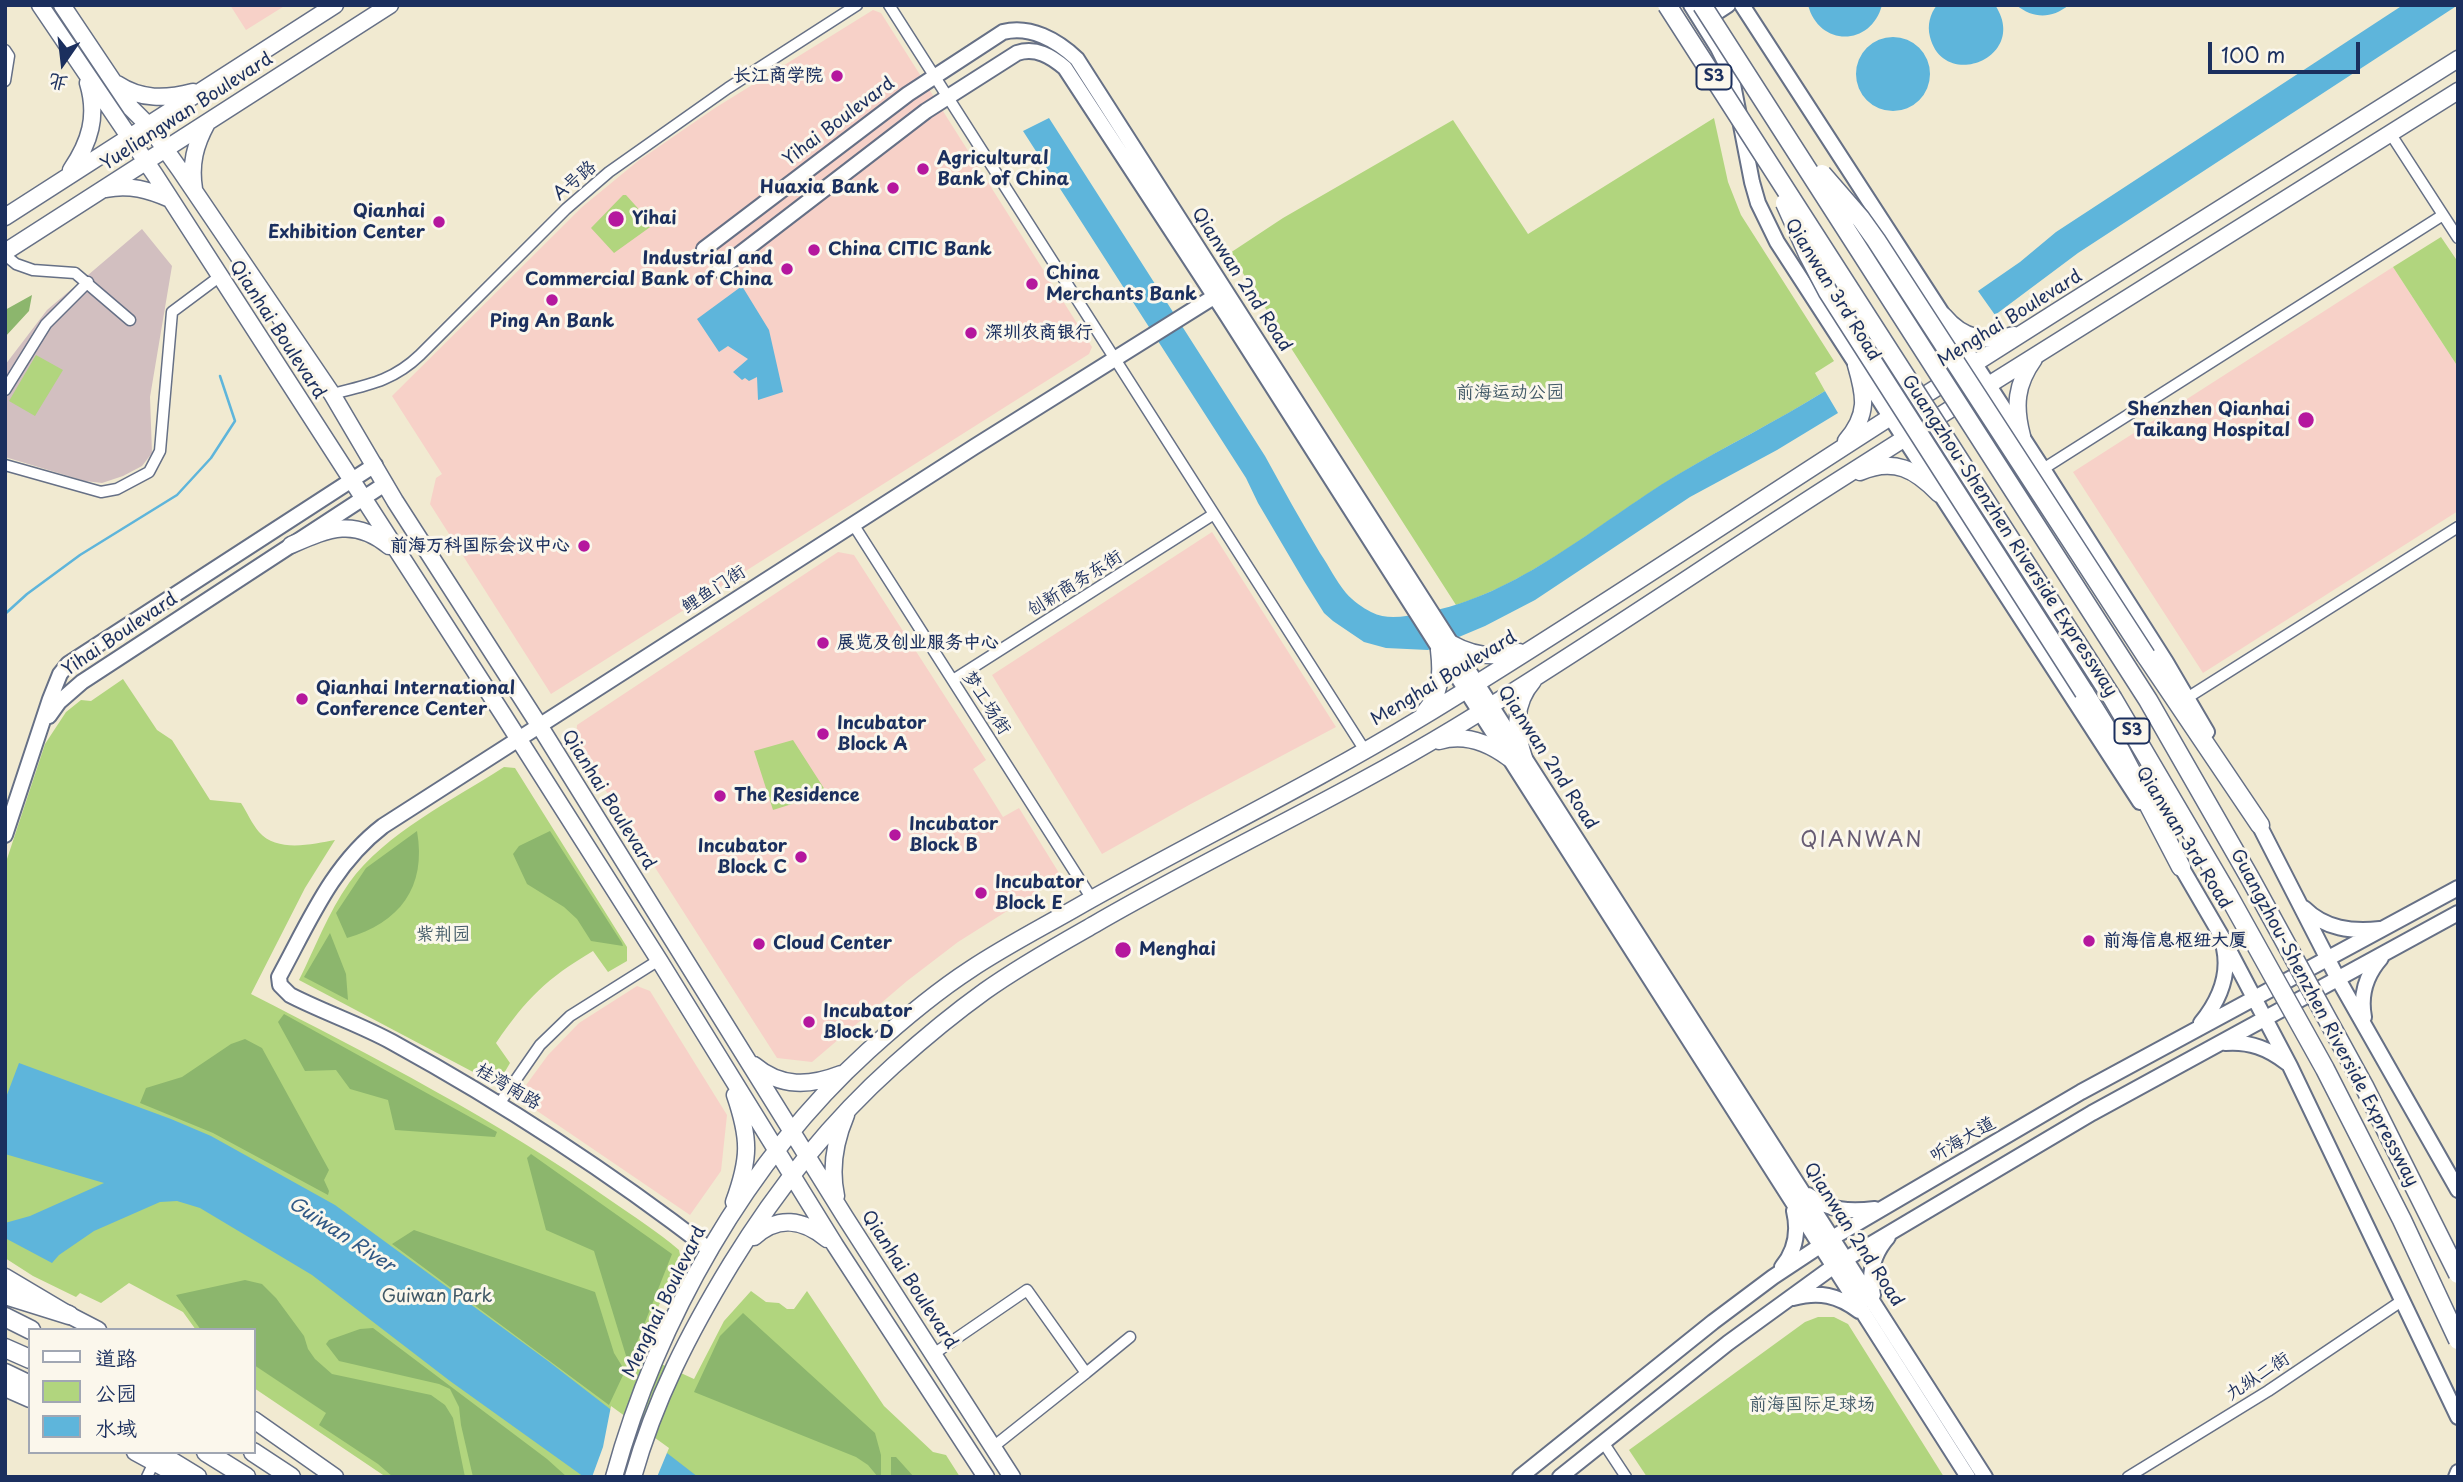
<!DOCTYPE html>
<meta charset="utf-8">
<style>
body{margin:0}
#map{position:relative;width:2463px;height:1482px;overflow:hidden;background:#f1ead1;font-family:"Playpen Sans","LXGW WenKai TC",sans-serif}
canvas{display:block}
.frame{position:absolute;inset:0;border:7px solid #1b2f5e;pointer-events:none}
.legend{position:absolute;left:28px;top:1328px;width:228px;height:126px;box-sizing:border-box;background:#fbf7ec;border:2px solid #a1a7b3;margin:0;padding:9px 12px;list-style:none;font-size:21px;color:#1b2f5e}
.legend li{display:flex;align-items:center;gap:14px;height:35px}
.legend b{width:35px;border:2px solid #a1a7b3}
.north{position:absolute;left:28px;top:28px;width:70px;height:70px;-webkit-text-stroke:5px #fbf7ec;paint-order:stroke;rotate:194deg;font-size:19px;font-weight:700;line-height:28px;text-align:center;color:#1b2f5e}
.north::after{content:'';display:block;margin:auto;width:24px;height:32px;background:#1b2f5e;clip-path:polygon(50% 0,100% 100%,50% 72%,0 100%)}
.scale{position:absolute;left:2208px;top:42px;width:152px;height:32px;box-sizing:border-box;border:4px solid #1b2f5e;border-top:0;padding-left:9px;font-size:21px;line-height:24px;white-space:nowrap;color:#1b2f5e;-webkit-text-stroke:5px #fbf7ec;paint-order:stroke}
</style>
<div id="map">
<canvas width="2463" height="1482"></canvas>
<div class="frame"></div>
<ul class="legend">
<li><b style="height:9px;background:#fff"></b>道路</li>
<li><b style="height:19px;background:#b1d57e"></b>公园</li>
<li><b style="height:19px;background:#5eb5db"></b>水域</li>
</ul>
<div class="north">北</div>
<div class="scale">100 m</div>
</div>
<script>
const c = document.querySelector('canvas').getContext('2d');
c.lineJoin = 'round';
function paint(path, color) {
  c.fillStyle = color;
  c.fill(path, 'evenodd');
}
function trace(path, color, width, dash) {
  c.strokeStyle = color;
  c.lineWidth = width;
  c.lineCap = dash ? 'butt' : 'round';
  c.setLineDash(dash || []);
  c.stroke(path);
}
function write(font, color, halo, rows, align = 'center') {
  c.font = font + ' "Playpen Sans","LXGW WenKai TC",sans-serif';
  c.lineWidth = 6;
  c.setLineDash([]);
  c.textBaseline = 'middle';
  c.strokeStyle = halo;
  c.fillStyle = color;
  for (const [text, x, y, turn = 0] of rows) {
    c.save();
    c.translate(x, y);
    c.rotate((+turn || 0) * Math.PI / 180);
    c.textAlign = isNaN(turn) ? turn : align;
    if (halo) c.strokeText(text, 0, 0);
    c.fillText(text, 0, 0);
    c.restore();
  }
}
const built = new Path2D(`
 M230,5H286L246,30Z
 M873,10L881,13L1092,347L1089,354L551,694L430,504L436,478L442,474L392,396L582,207L638,161L715,108Z
 M2393,267L2458,367V511L2203,673L2073,472Z
 M1212,532L1336,727L1189,805L1102,854L992,675Z
 M838,552L854,555L986,760L973,769L1003,817L1019,808L1059,873L1053,882L958,942L907,981L812,1062L777,1058L576,744L577,725Z
 M637,986L650,991L727,1115L721,1171L690,1215L524,1102L521,1092L548,1055L579,1023Z`);
const industrial = new Path2D(`
 M142,229L172,266L150,397L152,453L142,466L123,476L102,483L85,481L5,457V365L47,310Z`);
const green = new Path2D(`
 M1714,118L1728,182L1741,215L1834,361L1815,373L1825,391C1776,422 1725,446 1676,476C1604,520 1537,579 1456,605L1230,253L1283,218L1453,120L1528,234Z
 M623,195H626L653,225L614,253L591,228Z
 M2441,237L2458,262V367L2393,267Z
 M36,355L63,370L35,416L9,401Z
 M123,679L157,730L172,740L210,800L241,803C247,812 252,824 259,832C277,853 313,844 335,840L305,888L251,994C374,1057 497,1120 610,1200C633,1216 658,1232 679,1250L680,1255L657,1310L652,1317L637,1353L694,1379L724,1321L751,1291L766,1302L779,1303L787,1309H794L807,1291L884,1406L933,1452L946,1455L960,1477H386L254,1388V1330H196L183,1312L129,1283L101,1303L80,1293L76,1297L33,1276L5,1258V865L45,744L66,712L81,700L91,701Z
 M793,740L827,793L773,810L754,751Z
 M504,767L515,768L627,947V961L608,972L593,951C546,979 527,998 496,1043L510,1063L500,1080L492,1082L299,980C315,948 328,913 349,883C385,833 453,800 504,767Z
 M1818,1317H1834L1848,1324L1944,1477H1647L1629,1450L1805,1322Z`);
const forest = new Path2D(`
 M32,295L29,311L5,337V310Z
 M417,831C427,888 399,923 347,938L336,913L366,868Z
 M550,831L622,943L623,946L591,941L577,919L564,907L527,884L513,854L519,846Z
 M330,933L346,974L348,1000L304,977Z
 M284,1014L497,1132L495,1137L395,1130L388,1100L350,1089L336,1070L305,1071L278,1022Z
 M245,1039L262,1048L329,1170L324,1180L329,1191L328,1195L213,1133L140,1103L146,1088L182,1077L231,1044Z
 M531,1154L672,1254L632,1355L627,1359L594,1251L546,1230L527,1158Z
 M414,1230L595,1292L614,1353L625,1371L609,1405L392,1244Z
 M245,1280L262,1284L276,1298L304,1336L308,1349L315,1359L332,1374L431,1395L445,1405L453,1418L465,1477H393L378,1464L319,1425L326,1413L254,1365V1330H201L176,1295Z
 M743,1313L875,1433L881,1455V1477H878L868,1465L856,1457L694,1392L720,1336Z
 M373,1328L547,1459L567,1477H473L461,1425L459,1407L450,1389L439,1384L339,1361L326,1344L329,1340L360,1329Z
 M891,1457H896L914,1477H891Z`);
const water = new Path2D(`
 M1808,5H1882C1871,47 1819,47 1808,5Z
 M1937,5H1995C2030,57 1944,92 1930,37C1927,25 1930,14 1937,5Z
 M2016,5H2069C2051,19 2034,19 2016,5Z
 M2403,5H2458L2078,253L1995,315L1978,291L2020,262L2056,232Z
 M1856 74a37 37 0 1 1 74 0a37 37 0 1 1-74 0Z
 M1049,118L1265,456C1283,489 1301,521 1320,553C1329,566 1336,581 1346,593C1353,601 1363,608 1371,612C1389,621 1405,616 1423,613C1520,595 1594,525 1677,475C1726,446 1777,421 1825,391L1838,413L1777,450L1690,497L1535,600L1485,626L1428,650L1386,648L1364,642L1333,621L1324,613L1304,581L1258,503L1246,478L1023,131Z
 M742,286L769,330L783,392L758,400L757,377L749,381L745,378L742,380L733,372L748,359L728,346L719,352L697,319Z
 M19,1063L171,1119L211,1136L335,1205L548,1361L698,1477H584L450,1381L312,1275L200,1208L177,1201L160,1202L94,1231L59,1255L52,1263L5,1238V1223L30,1216L104,1183L5,1154V1100Z`);
const pier = new Path2D(`
 M611,1406L669,1448L657,1477H592L603,1447Z`);
const stream = new Path2D(`
 M5,614L27,594L80,555L177,495L211,458L235,421L220,376`);
const street = new Path2D(`
 M889,5L1364,749
 M5,50L9,56L5,81
 M2390,133L2458,238
 M5,255L16,264L33,270L75,273L130,320
 M5,390L46,324L88,282
 M332,394C368,385 393,381 420,355L566,209L609,172L728,88L857,5
 M5,465L101,492L117,489L149,472L160,451L172,312L219,277
 M2043,469L2443,215
 M853,524L1092,899
 M953,680L1214,514
 M2187,698L2458,527
 M499,1104L540,1045L570,1016L659,960
 M935,1353L1027,1290L1086,1373L993,1447
 M1086,1373L1130,1337
 M1603,1442L1626,1477
 M147,1477L154,1462
 M2128,1477L2268,1391L2403,1300`);
const secondary = new Path2D(`
 M1691,5L1718,48L1731,74L1752,182L1758,203L1777,242L2140,802
 M1742,5L2043,469L2166,662L2207,732
 M1702,22L1728,5
 M704,249L908,94L1003,32C1030,25 1057,40 1077,59L1985,1477
 M719,270L926,111L1017,53C1036,47 1051,56 1065,68L1226,314L1968,1477
 M49,716L59,702L82,682L385,484
 M2255,817L2338,979L2458,1190
 M5,835L50,699L60,674L68,664L375,465
 M2176,858L2222,937L2290,1066L2458,1417
 M2304,908C2325,929 2352,932 2380,929
 M2364,1017C2360,996 2366,975 2381,958
 M2201,1023C2218,1002 2230,976 2224,948
 M2225,1043C2249,1041 2268,1048 2287,1063
 M1808,1195C1830,1211 1849,1212 1875,1209
 M710,1250C609,1172 503,1103 392,1042C359,1024 323,1012 290,995L280,985L279,977C309,922 332,865 383,826L974,447L1220,293
 M1782,1267C1796,1250 1799,1232 1794,1211
 M1873,1295C1868,1273 1873,1254 1888,1237
 M1793,1298C1819,1291 1838,1295 1859,1311
 M1520,1477L1713,1322L1773,1277L1832,1238L2081,1092L2458,888
 M1560,1477L1728,1343L1834,1266L2092,1113L2458,913
 M2456,1477L2458,1472`);
const primary = new Path2D(`
 M40,5L155,175L502,713L659,960L835,1245L986,1477
 M62,5L131,108L148,125L180,170L332,394L395,501L539,725L845,1217L1012,1477
 M117,84C141,100 166,99 193,92
 M71,170C90,142 98,116 88,83
 M106,189C129,184 149,190 170,199
 M194,189C190,164 195,145 207,123
 M5,217L335,5
 M5,252L390,5
 M1944,316C1963,339 1986,343 2014,335
 M2022,436C2014,406 2016,384 2034,359
 M1846,441C1869,414 1865,396 1856,365
 M1860,472C1894,457 1916,470 1939,494
 M291,545C328,529 354,517 389,546
 M1452,644C1473,656 1496,658 1519,652
 M1424,713C1441,693 1442,675 1439,650
 M1439,741C1465,733 1489,743 1509,758
 M1524,758C1515,731 1513,704 1533,681
 M754,1065C781,1088 810,1086 841,1074
 M836,1196C830,1168 835,1141 846,1115
 M734,1202C750,1158 750,1139 735,1095
 M754,1237C778,1215 803,1219 827,1239
 M5,1277L69,1315L98,1330
 M5,1388L30,1399
 M254,1420L335,1477
 M135,1452L181,1477
 M614,1477C657,1320 747,1161 868,1051C900,1022 934,993 971,969C1004,947 1039,929 1074,909C1188,844 1307,787 1419,719C1579,622 1734,517 1892,416C2080,296 2269,178 2458,59
 M633,1477C655,1399 689,1333 731,1264C777,1189 828,1124 894,1065C923,1039 953,1014 985,991C1020,966 1058,945 1095,924C1214,855 1339,798 1456,727C1583,650 1706,565 1831,485C2039,352 2249,222 2458,91`);
const highway = new Path2D(`
 M2146,656L2260,825
 M2084,692L2120,750L2181,867
 M5,1295L69,1315
 M5,1317L31,1330
 M5,1348L30,1359
 M5,1373L30,1385
 M156,1452L197,1477
 M206,1452L246,1477
 M253,1452L291,1477`);
const highwayBridge = new Path2D(`
 M1667,5L2113,699L2227,893L2325,1069L2402,1220L2458,1340
 M1702,5L2148,700L2250,878L2364,1086L2458,1274
 M1822,174L1861,219L1876,240L2146,656
 M1785,203L1808,254L1828,292L2084,692`);
const markers = [
 [837,76,7,"#b5179e"],
 [923,169,7,"#b5179e"],
 [893,188,7,"#b5179e"],
 [616,219,9,"#b5179e"],
 [439,222,7,"#b5179e"],
 [814,250,7,"#b5179e"],
 [787,269,7,"#b5179e"],
 [1032,284,7,"#b5179e"],
 [552,300,7,"#b5179e"],
 [971,333,7,"#b5179e"],
 [2306,420,9,"#b5179e"],
 [584,546,7,"#b5179e"],
 [823,643,7,"#b5179e"],
 [302,699,7,"#b5179e"],
 [823,734,7,"#b5179e"],
 [720,796,7,"#b5179e"],
 [895,835,7,"#b5179e"],
 [801,857,7,"#b5179e"],
 [981,893,7,"#b5179e"],
 [2089,941,7,"#b5179e"],
 [759,944,7,"#b5179e"],
 [1123,950,9,"#b5179e"],
 [809,1022,7,"#b5179e"]
];
const shields = [
 [1714,77,35],
 [2132,731,35]
];
const shieldNames = [
 ["S3",1714,77],
 ["S3",2132,731]
];
const poiNames = [
 ["长江商学院",823,76,"right"],
 ["Agricultural",937,159],
 ["Bank of China",937,180],
 ["Huaxia Bank",879,188,"right"],
 ["Qianhai",425,212,"right"],
 ["Exhibition Center",425,233,"right"],
 ["Yihai",632,219],
 ["China CITIC Bank",828,250],
 ["Industrial and",773,259,"right"],
 ["Commercial Bank of China",773,280,"right"],
 ["China",1046,274],
 ["Merchants Bank",1046,295],
 ["Ping An Bank",552,322,"center"],
 ["深圳农商银行",985,333],
 ["Shenzhen Qianhai",2290,410,"right"],
 ["Taikang Hospital",2290,431,"right"],
 ["前海万科国际会议中心",570,546,"right"],
 ["展览及创业服务中心",837,643],
 ["Qianhai International",316,689],
 ["Conference Center",316,710],
 ["Incubator",837,724],
 ["Block A",837,745],
 ["The Residence",734,796],
 ["Incubator",909,825],
 ["Block B",909,846],
 ["Incubator",787,847,"right"],
 ["Block C",787,868,"right"],
 ["Incubator",995,883],
 ["Block E",995,904],
 ["前海信息枢纽大厦",2103,941],
 ["Cloud Center",773,944],
 ["Menghai",1139,950],
 ["Incubator",823,1012],
 ["Block D",823,1033]
];
const streetNames = [
 ["Yueliangwan Boulevard",187,112,-33],
 ["Yihai Boulevard",839,122,-37],
 ["A号路",575,181,-41],
 ["Qianwan 2nd Road",1241,280,57],
 ["Qianwan 3rd Road",1832,290,58],
 ["Menghai Boulevard",2010,319,-32],
 ["Qianhai Boulevard",277,330,57],
 ["Guangzhou-Shenzhen Riverside Expressway",2009,536,57],
 ["创新商务东街",1075,584,-32],
 ["鲤鱼门街",714,590,-33],
 ["Yihai Boulevard",120,635,-34],
 ["Menghai Boulevard",1444,679,-31],
 ["梦工场街",986,703,57],
 ["Qianwan 2nd Road",1547,758,57],
 ["Qianhai Boulevard",608,800,58],
 ["Qianwan 3rd Road",2183,838,58],
 ["Guangzhou-Shenzhen Riverside Expressway",2324,1018,62],
 ["桂湾南路",508,1087,31],
 ["听海大道",1963,1140,-30],
 ["Qianwan 2nd Road",1853,1235,57],
 ["Qianhai Boulevard",909,1280,57],
 ["Menghai Boulevard",665,1302,-64],
 ["九纵二街",2258,1377,-33]
];
const parkNames = [
 ["前海运动公园",1510,393],
 ["紫荆园",443,935],
 ["Guiwan Park",437,1297],
 ["前海国际足球场",1812,1405]
];
const waterNames = [
 ["Guiwan River",341,1235,33]
];
const quarterNames = [
 ["QIANWAN",1862,841]
];
paint(built, '#f7d1c8');
paint(industrial, '#d2bfc0');
paint(green, '#b1d57e');
paint(forest, '#8cb66d');
paint(water, '#5eb5db');
paint(pier, '#f1ead1');
trace(stream, '#5eb5db', 2.5);
trace(street, '#667086', 13);
trace(secondary, '#667086', 18);
trace(primary, '#667086', 19);
trace(highway, '#667086', 21);
trace(street, '#fff', 10);
trace(secondary, '#fff', 14);
trace(primary, '#fff', 16);
trace(highway, '#fff', 18);
trace(highwayBridge, '#667086', 21, []);
trace(highwayBridge, '#fff', 18);
for (const [x, y, r, color] of markers) {
  const dot = new Path2D();
  dot.arc(x, y, r, 0, 2 * Math.PI);
  c.fillStyle = color;
  c.fill(dot);
  trace(dot, '#fbf7ec', 2.5);
}
for (const [x, y, w] of shields) {
  const box = new Path2D();
  box.roundRect(x - w / 2, y - 12.5, w, 25, 5);
  c.fillStyle = '#fbf7ec';
  c.fill(box);
  trace(box, '#1b2f5e', 2);
}
write('bold 16px', '#1b2f5e', null, shieldNames);
write('bold 18px', '#1b2f5e', '#fbf7ec', poiNames, 'left');
write('18px', '#1b2f5e', '#fbf7ec', streetNames);
write('18px', '#405866', '#fbf7ec', parkNames);
write('italic 19px', '#2f5784', '#fbf7ec', waterNames);
c.letterSpacing = '2px';
write('21px', '#675c73', '#fbf7ec', quarterNames);
c.letterSpacing = '0px';
</script>
